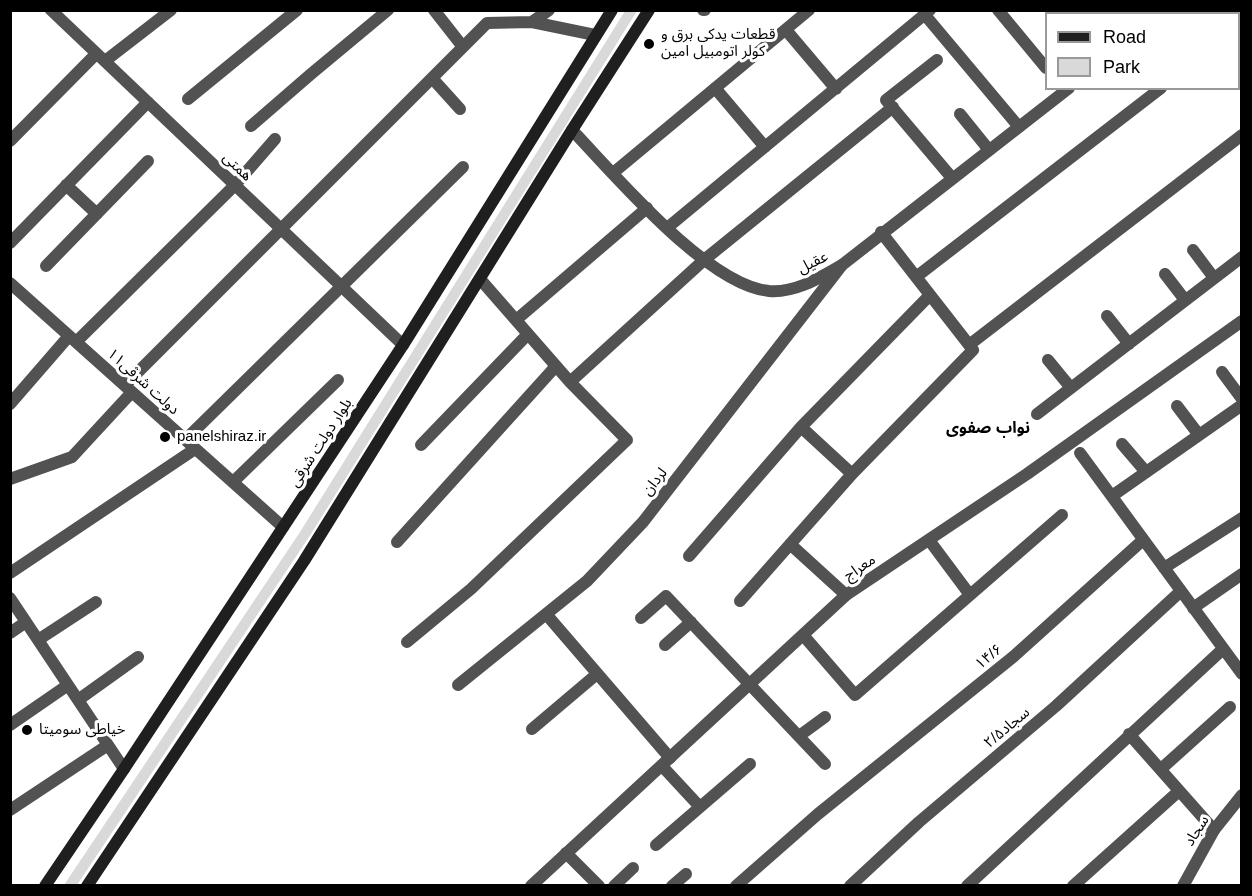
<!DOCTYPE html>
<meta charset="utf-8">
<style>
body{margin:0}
#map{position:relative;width:1252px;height:896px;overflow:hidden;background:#fff;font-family:Arial,sans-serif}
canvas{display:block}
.frame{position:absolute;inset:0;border:12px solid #000;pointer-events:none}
.legend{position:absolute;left:1045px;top:12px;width:195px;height:78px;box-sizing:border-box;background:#fff;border:2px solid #999;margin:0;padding:8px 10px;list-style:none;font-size:18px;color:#000}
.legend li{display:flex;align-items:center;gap:12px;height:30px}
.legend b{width:30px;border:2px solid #999}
</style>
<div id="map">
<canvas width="1252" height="896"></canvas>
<div class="frame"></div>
<ul class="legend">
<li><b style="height:8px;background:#1f1f1f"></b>Road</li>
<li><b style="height:16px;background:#d9d9d9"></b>Park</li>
</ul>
</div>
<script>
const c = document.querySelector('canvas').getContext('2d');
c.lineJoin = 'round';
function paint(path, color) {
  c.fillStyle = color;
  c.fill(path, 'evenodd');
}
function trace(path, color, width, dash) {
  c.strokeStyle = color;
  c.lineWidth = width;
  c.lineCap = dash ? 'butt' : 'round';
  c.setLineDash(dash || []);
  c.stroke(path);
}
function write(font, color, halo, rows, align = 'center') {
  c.font = font + ' Arial,"Noto Sans Arabic",sans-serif';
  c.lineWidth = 6;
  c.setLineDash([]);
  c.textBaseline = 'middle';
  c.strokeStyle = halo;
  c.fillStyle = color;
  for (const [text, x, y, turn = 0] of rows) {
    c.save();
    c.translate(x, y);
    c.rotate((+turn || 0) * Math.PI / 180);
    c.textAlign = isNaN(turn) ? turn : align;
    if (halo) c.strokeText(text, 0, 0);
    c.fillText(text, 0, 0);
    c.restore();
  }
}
const green = new Path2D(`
 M625,11H637L311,534L77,885H64L300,532Z`);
const minor = new Path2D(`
 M51,10L403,345
 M434,10L463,47
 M703,10H705
 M998,10L1046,68
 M1078,10L1081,14
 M925,15L1019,127
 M532,22L549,10
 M786,30L836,89
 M937,60L886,100L952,178
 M105,61L171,10
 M432,78L460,109
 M715,88L765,147
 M188,99L297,10
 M960,114L989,150
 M251,126L311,74L388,10
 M10,141L96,54
 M613,173L809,10
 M66,185L97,214
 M667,228L930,10
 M10,243L148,102
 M1193,250L1214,278
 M46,266L148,161
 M1165,274L1185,300
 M916,277L1161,88
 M10,283L283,527
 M1107,316L1129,344
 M516,320L647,208
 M76,342L235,185L275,139
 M969,345L1242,135
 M1048,360L1071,388
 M1222,372L1242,399
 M570,382L704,260L893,107
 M125,385L487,23L532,22L595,35
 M10,404L69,336
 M1177,406L1199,435
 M1037,414L1242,257
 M801,427L852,474
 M185,440L463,167
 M1122,444L1146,472
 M421,445L528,334
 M1080,453L1242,674
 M10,479L72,457L132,392
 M233,482L338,380
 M1112,496L1242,405
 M929,540L970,595
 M397,542L556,366
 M790,544L846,595
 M689,556L801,427L930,295
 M1164,568L1242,518
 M10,573L195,449
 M10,598L124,769
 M740,601L852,474L973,350L881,232
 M1193,608L1242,574
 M546,614L670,758
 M641,618L666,596L825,764
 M10,633L26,622
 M803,635L855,695L1062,515
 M38,640L96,602
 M407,642L471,589L627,440L570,382L480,279
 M665,645L691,622
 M458,685L587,581L643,522L842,265
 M78,700L138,657
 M10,725L68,685
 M532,729L597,674
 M1129,734L1214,830
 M799,736L825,717
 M662,766L700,807
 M1161,769L1230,707
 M10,810L108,745
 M656,845L750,764
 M566,853L599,886
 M614,886L633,868
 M672,886L686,874
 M736,886L818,814L1013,657L1143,540
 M850,886L919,822L1056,706L1181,591
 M967,886L1223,649
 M1073,886L1179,791`);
const tertiary = new Path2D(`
 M1235,10V14
 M1166,14L1170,10
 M1238,33L1242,38
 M572,130C615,175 707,285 769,291C796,293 819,278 842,265L1069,88
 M531,886L846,595L1027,474L1242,321
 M1183,886L1214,830L1242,795`);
const secondary = new Path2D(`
 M45,886L124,769L403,345L612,10
 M87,886L304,561L572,130L649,10`);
const markers = [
 [649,44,6,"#000"],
 [165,437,6,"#000"],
 [27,730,6,"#000"]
];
const poiNames = [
 ["قطعات یدکی برق و",661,35],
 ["کولر اتومبیل امین",661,52],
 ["panelshiraz.ir",177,437],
 ["خیاطی سومیتا",39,730]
];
const streetNames = [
 ["همتی",237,167,44],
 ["عقیل",813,263,-27],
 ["۱۱دولت شرقی",143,382,42],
 ["بلوار دولت شرقی",321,443,-57],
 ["لردان",655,482,-52],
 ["معراج",860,568,-34],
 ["۱۴/۶",989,657,-39],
 ["۲/۵سجاد",1007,728,-40],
 ["سجاد",1197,831,-58]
];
const neighbourhoodNames = [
 ["نواب صفوی",988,429]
];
paint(green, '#d9d9d9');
trace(minor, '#525252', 12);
trace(tertiary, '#525252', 12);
trace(secondary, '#1f1f1f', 12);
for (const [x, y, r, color] of markers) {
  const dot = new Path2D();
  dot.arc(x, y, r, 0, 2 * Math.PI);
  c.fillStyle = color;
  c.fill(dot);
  trace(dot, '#fff', 2);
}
write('15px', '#000', '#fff', poiNames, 'left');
write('15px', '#000', '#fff', streetNames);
write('bold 16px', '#000', '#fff', neighbourhoodNames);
</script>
